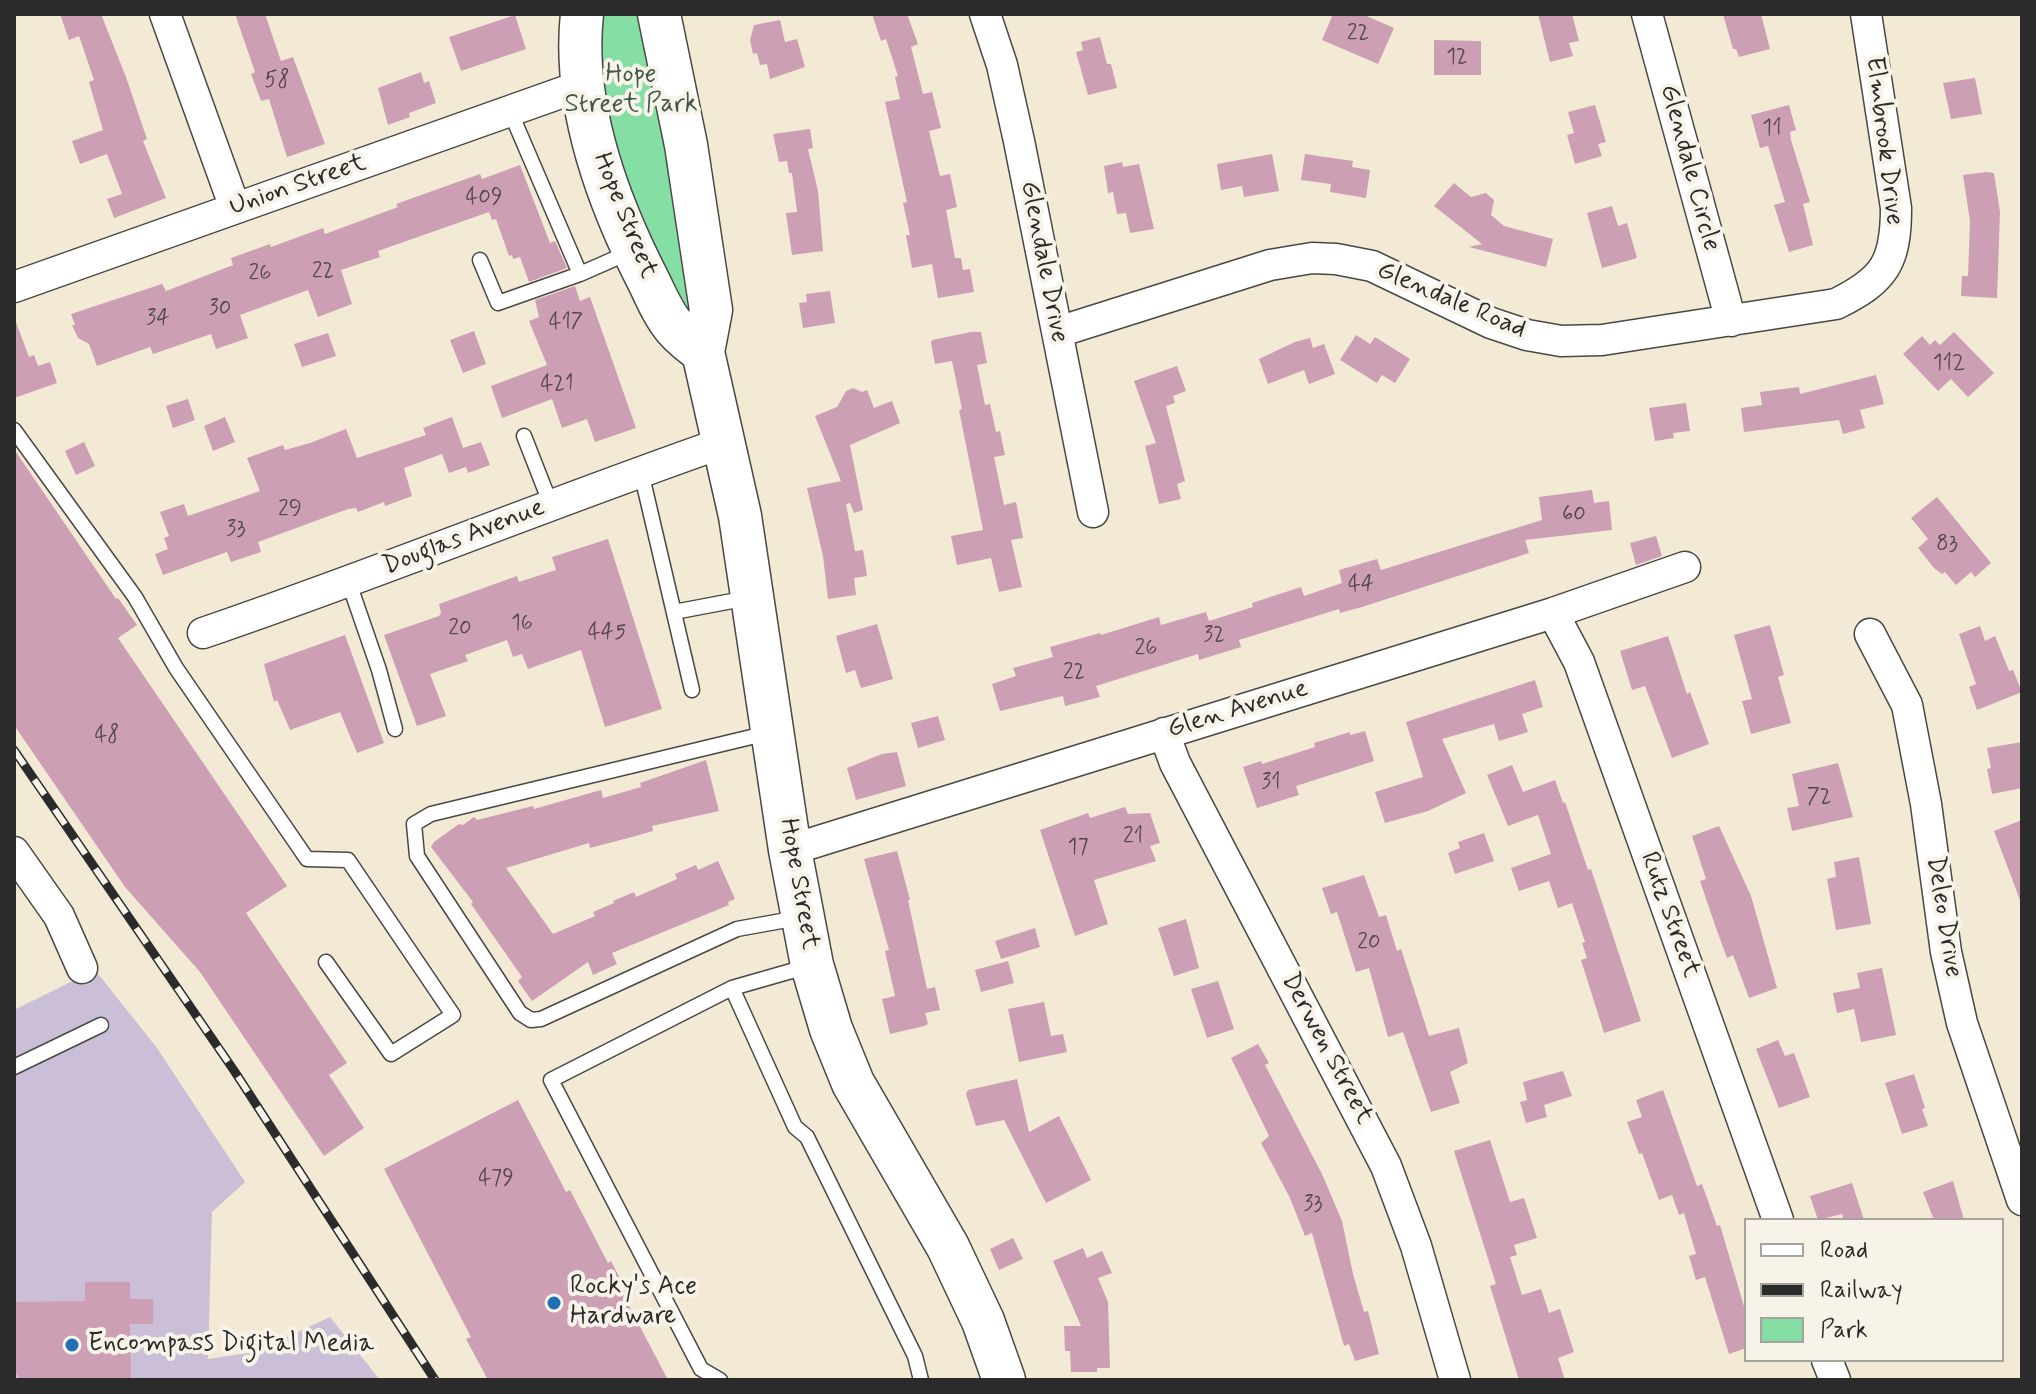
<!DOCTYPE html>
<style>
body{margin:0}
#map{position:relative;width:2036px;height:1394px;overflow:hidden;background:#f3ead5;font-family:Mynerve,sans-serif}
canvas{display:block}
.frame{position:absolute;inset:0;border:16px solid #2b2b2b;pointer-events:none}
.legend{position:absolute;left:1744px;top:1218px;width:260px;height:144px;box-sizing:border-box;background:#f7f3e8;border:2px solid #a5a39c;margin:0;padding:10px 14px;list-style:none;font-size:24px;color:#2b2b2b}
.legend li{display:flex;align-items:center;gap:16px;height:40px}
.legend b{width:40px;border:2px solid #a5a39c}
</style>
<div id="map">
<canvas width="2036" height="1394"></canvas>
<div class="frame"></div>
<ul class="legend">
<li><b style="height:10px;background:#fff"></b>Road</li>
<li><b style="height:10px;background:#2b2b2b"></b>Railway</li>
<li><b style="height:22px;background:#85dea4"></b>Park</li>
</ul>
</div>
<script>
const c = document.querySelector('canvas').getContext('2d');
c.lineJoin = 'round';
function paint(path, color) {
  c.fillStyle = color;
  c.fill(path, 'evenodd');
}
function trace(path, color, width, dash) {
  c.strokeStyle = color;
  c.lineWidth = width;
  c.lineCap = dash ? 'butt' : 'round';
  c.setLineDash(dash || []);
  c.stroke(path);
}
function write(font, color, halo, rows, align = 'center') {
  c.font = font + ' Mynerve,sans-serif';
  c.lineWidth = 8;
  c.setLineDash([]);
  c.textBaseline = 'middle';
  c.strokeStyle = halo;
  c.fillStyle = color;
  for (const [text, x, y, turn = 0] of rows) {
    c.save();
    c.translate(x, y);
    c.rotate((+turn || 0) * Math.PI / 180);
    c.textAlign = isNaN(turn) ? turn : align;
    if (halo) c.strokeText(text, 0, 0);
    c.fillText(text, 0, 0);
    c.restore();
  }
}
const industrial = new Path2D(`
 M95,970L157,1048L245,1182L212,1212L208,1359L254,1352L330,1317L380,1380H14V1010Z`);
const green = new Path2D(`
 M598,14H642L696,309L684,315L621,169L602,92Z`);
const building = new Path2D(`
 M60,14H101L126,77L147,139L143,141L166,198L114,218L107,199L122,194L107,154L80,164L72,141L103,130L89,82L94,80L79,36L69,40Z
 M235,14H265L281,61L293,57L325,144L287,157L269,99L261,101L251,74L255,72Z
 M872,14H907L918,44L911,47L923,94L932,92L941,128L929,131L940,176L950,174L957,207L946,210L955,258H961L963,270L970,269L974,292L938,298L932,264L912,268L906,235H910L903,203L907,202L885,102L900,99L895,77L898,76L886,39L881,41Z
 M1333,14H1362L1394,28L1378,64L1322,40Z
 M1538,14H1572L1579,41L1569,43L1573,56L1550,62Z
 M1723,14H1761L1770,49L1739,57L1736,49H1733Z
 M515,15L526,49L461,71L449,37Z
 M780,20L785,42L797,39L805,67L770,79L767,64L760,65L757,53L753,54L750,40L754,25Z
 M1100,37L1107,64H1111L1117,88L1088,95L1076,52L1083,50L1081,42Z
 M1434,40L1481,41V75H1434Z
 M421,72L424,83L429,81L436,103L409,113L410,117L388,125L378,88Z
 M1975,78L1982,114L1951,119L1943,83Z
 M1595,105L1606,142L1598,144L1602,156L1575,164L1567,135L1574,133L1568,112Z
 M1789,105L1796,130L1790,132L1791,140L1810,202L1803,204L1813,245L1789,252L1774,205L1785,202L1768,146L1760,148L1751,115Z
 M810,129L813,148L808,149L818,191L823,251L792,255L786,213L797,212L792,173H789L787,161L779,162L773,134Z
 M1272,154L1279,191L1244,197L1242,186L1221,190L1217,164Z
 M1305,154L1353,161L1352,167L1370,170L1366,198L1330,192L1331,184L1301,180Z
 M1122,162L1123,167L1139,164L1154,229L1130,233L1126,213L1117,214L1113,192L1108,193L1104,166Z
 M520,165L550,243L555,241L567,268L529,282L520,257L513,259L512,255L509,256L496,219L492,220L489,212L378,251L380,257L341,270L352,304L318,317L308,290L240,315L248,338L216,349L211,334L153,354L150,347L97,366L89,344L78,338L72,325H75L71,314L162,284L166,291L233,265L231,258L270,244L271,247L323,228L325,234L398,207L396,204L480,174L482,179Z
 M1986,172L1994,173L2000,212L1997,298L1961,296L1962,276H1968L1970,221L1963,175Z
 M1454,183L1471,197L1486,193L1494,200L1491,215L1504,226L1553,239L1546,267L1469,247L1482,244L1434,206Z
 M1612,206L1618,226L1627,223L1637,258L1602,268L1587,213Z
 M575,286L580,301L590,297L636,428L595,442L587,419L562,428L552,399L502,418L491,386L547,365L529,321L539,317L535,300Z
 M830,291L835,323L803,328L799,303L807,302L806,294Z
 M14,322H16L29,357L34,355L38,366L50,362L57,383L14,398Z
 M474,331L486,364L463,373L450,340Z
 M971,332H981L987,363L977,365L985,405L990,404L996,432L1000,431L1005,455L994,457L1004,505L1016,502L1023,538L1011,540L1022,587L999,592L991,558L957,565L951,536L983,530L959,410L962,409L952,361L935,364L931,343L932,340Z
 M1954,332L1994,373L1968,397L1951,379L1938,391L1903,354L1922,336L1930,345L1935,340L1940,345Z
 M328,333L336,356L302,367L294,344Z
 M1356,335L1370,344L1375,337L1410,359L1395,383L1382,375L1377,383L1340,360Z
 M1310,338L1313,348L1324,344L1335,374L1309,384L1304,370L1268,384L1259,359L1295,342Z
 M1177,366L1186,391L1173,396L1175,403L1166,406L1185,481L1177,484L1181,499L1159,504L1145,446L1156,443L1134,381Z
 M1876,375L1884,404L1860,410L1865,428L1843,434L1839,420L1744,432L1741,408L1762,405L1760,392L1799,387L1800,394Z
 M853,388L862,392L867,390L874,408L892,401L900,423L850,445L863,510L854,513L850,503L846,504L855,551L863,550L867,576L854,578L856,595L828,599L823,556L807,488L841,481L815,416L837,407L846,391Z
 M188,399L195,420L173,428L166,406Z
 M1686,403L1690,431L1673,433L1674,438L1655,441L1649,408Z
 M225,417L235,442L213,451L204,426Z
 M452,417L463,448L481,442L490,465L468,473L466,467L449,473L442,454L404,468L412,496L385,506L384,502L358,512L356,508L348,509L258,542L261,552L231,562L227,552L163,575L155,554L168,549L164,538L169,536L160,512L184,504L188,516L260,491L247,458L283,445L285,450L310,443L346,429L357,458L426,435L423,428Z
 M84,442L95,466L76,475L65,451Z
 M14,449L116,599L118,598L137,625L118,638L287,886L246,913L347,1063L329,1075L364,1128L324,1156L200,972L125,887L14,725Z
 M1592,490L1594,503L1609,501L1612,530L1525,540L1529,553L1362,607L1340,613L1339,609L1239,640L1241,647L1199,660L1198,654L1096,686L1100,697L1065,706L1063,696L1000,711L992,684L1016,676L1013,668L1053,657L1050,647L1100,633L1101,635L1159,617L1161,625L1206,612L1209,621L1253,607L1252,603L1301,587L1304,596L1342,583L1339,570L1377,559L1381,570L1542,520L1539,497Z
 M1937,497L1991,563L1975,577L1971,572L1956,585L1945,572L1942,574L1934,568L1918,548L1928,539L1911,518Z
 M1656,536L1662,556L1636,565L1630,543Z
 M608,539L662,709L605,727L581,650L528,669L522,654L513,657L507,640L465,655L468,661L430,674L446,716L417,726L384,635L439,616L441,613L439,604L517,576L519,582L556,570L552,557Z
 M877,624L893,679L861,688L855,670L846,673L836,636Z
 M1770,625L1784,675L1778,677L1791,723L1751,734L1742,701L1752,699L1734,635Z
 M1980,626L1985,641L1995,636L2009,671L2013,670L2022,692L1977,710L1969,687L1976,684L1959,634Z
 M345,635L384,743L357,753L340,712L290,730L277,700L274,702L264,664Z
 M1668,636L1687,694L1690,692L1709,744L1672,758L1645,686L1632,690L1620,651Z
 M1535,680L1543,707L1522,714L1528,732L1499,741L1494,724L1442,739L1466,793L1428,811L1385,823L1375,792L1423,777L1406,722Z
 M938,716L945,740L918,748L911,723Z
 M1365,731L1374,761L1296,786L1299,795L1257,808L1243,767L1261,761L1262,764L1315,747L1314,743L1350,732V735Z
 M2022,742V788L1992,794L1987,769L1991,768L1987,748Z
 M897,752L906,786L856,800L847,768L882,754Z
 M706,760L719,811L652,826L653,831L632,837L590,848L589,843L506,868L553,934L595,916L593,912L614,903L613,901L634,892L636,897L677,879L675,874L696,865L698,870L718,861L735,899L728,902L729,905L612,953L617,964L593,975L588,962L532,1001L518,981L522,977L471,904L473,902L431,847L434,842L459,824L463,825L474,817L477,820L533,806L534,809L601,790L603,798L641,787L640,783Z
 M1838,763L1853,817L1792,831L1787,808L1799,806L1792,774Z
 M1512,765L1523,792L1555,780L1563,803L1565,802L1588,870L1591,869L1641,1021L1604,1033L1581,960L1587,958L1582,943L1585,942L1572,903L1558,908L1549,881L1519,891L1511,868L1551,854L1538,815L1508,826L1487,775Z
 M1125,807L1128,814L1150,813L1160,843L1150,846L1156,861L1094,880L1108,924L1075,936L1040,830L1088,813L1090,818Z
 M2022,820V900H2020L1994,831Z
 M1719,826L1751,896L1777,988L1749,998L1733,955L1727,958L1716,928L1700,881L1706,879L1692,836Z
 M1484,833L1494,861L1455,874L1448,853L1460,848L1458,842Z
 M897,851L910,900H908L927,989L935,987L940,1010L925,1013L928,1024L924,1026L890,1034L882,999L895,996L885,951L889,950L864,859Z
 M1859,857L1871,924L1836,930L1827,879L1836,877L1834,862Z
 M1364,875L1379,917L1386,915L1397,951L1401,949L1429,1036L1459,1028L1468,1063L1450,1072L1460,1103L1431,1112L1403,1032L1388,1037L1369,968L1356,972L1337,912L1331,914L1322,888Z
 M1186,919L1199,968L1174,976L1158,928Z
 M1035,928L1040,947L1001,959L995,941Z
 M1008,961L1014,983L981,992L975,970Z
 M1882,968L1896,1035L1861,1042L1854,1009L1837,1013L1833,993L1860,988L1857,973Z
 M1218,981L1234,1029L1207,1038L1191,989Z
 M1044,1002L1051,1036L1063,1034L1067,1052L1019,1062L1008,1009Z
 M1778,1040L1785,1056L1794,1053L1810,1097L1779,1108L1756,1049Z
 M1258,1044L1269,1063L1265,1065L1322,1174L1342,1221L1353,1274L1364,1312L1368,1311L1379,1354L1355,1361L1349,1344L1344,1346L1312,1233L1305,1236L1290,1198L1261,1143L1269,1136L1231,1058Z
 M1563,1071L1572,1096L1544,1105L1547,1117L1526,1123L1520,1102L1527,1100L1523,1082Z
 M1914,1074L1925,1108L1922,1109L1928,1126L1902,1134L1885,1083Z
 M1017,1079L1029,1132L1059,1116L1091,1180L1046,1203L1004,1120L976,1126L966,1094L968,1090Z
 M1663,1090L1697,1186L1702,1184L1717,1226L1720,1225L1746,1313V1348L1729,1354L1705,1277L1696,1280L1689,1256L1696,1254L1684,1213L1679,1215L1672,1195L1659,1200L1642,1153L1639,1154L1627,1122L1642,1117L1636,1100Z
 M518,1100L566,1192L570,1190L608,1263L611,1261L631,1300L627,1302L668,1380H488L466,1339L471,1337L384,1169Z
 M1490,1140L1510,1202L1524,1198L1537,1238L1514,1245L1517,1255L1510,1257L1522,1295L1541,1289L1549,1313L1560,1309L1574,1352L1558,1358L1565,1380H1519L1490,1286L1496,1284L1454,1151Z
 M1953,1181L1964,1220H1934L1923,1192Z
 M1852,1183L1864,1220H1844L1842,1214L1818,1220L1810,1196Z
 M1013,1238L1023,1259L999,1270L990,1249Z
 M1083,1248L1087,1258L1102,1251L1112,1273L1098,1278L1108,1302L1110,1368H1097V1372H1071L1070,1351H1065L1064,1326H1081L1053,1261Z
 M85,1282H130V1299H153V1324H130L131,1380H20L14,1369V1302L85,1301Z`);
const lane = new Path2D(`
 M510,111L580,274
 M480,260L498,303L580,274L630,252
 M14,430L135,597L176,668L307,859L348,860L453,1015L391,1054L326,962
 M524,436L551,505
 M641,472L692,690
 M349,583L379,670L395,729
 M674,612L748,598
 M768,733L431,814L414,824L417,856L520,1013L531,1020L541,1019L737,929L798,918
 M732,988L795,1127L807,1137L915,1356L921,1380
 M14,1067L101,1025
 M720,1380L701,1369L551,1080L732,988L809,966`);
const street = new Path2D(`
 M165,14L235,208
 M985,14L1002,65L1019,141L1093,512
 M1647,14L1731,321
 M14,287L583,85
 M1058,332L1270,265L1312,258L1336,259L1372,266L1491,323L1527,335L1561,341L1602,340L1836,304C1885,280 1896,262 1896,208L1866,14
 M1553,613L1579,662L1778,1220
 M203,633C379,573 550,503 725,442
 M1870,634L1907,705L1926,804L1946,952L1962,1023L2022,1200
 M1164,733L1175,763L1386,1166L1416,1246L1455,1380
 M790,850L1553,613L1685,567
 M14,852L59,916L82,968
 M1827,1360L1835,1380`);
const secondary = new Path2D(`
 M582,14C572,105 607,200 648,280C656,296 663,314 675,328C683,337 693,345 703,352
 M659,14L686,145L711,310L703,352L740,516L790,850L812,965L831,1029L853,1083L948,1247L983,1321L1004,1380`);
const rail = new Path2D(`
 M14,750L235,1072L435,1380`);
const markers = [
 [554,1303,8,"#1f6fb2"],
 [72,1345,8,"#1f6fb2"]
];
const numberNames = [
 ["22",1358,34],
 ["12",1457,58],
 ["58",277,81],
 ["11",1772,129],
 ["409",484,198],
 ["22",323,272],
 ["26",260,274],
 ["30",220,309],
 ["34",158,319],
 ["417",566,323],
 ["112",1949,364],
 ["421",557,385],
 ["29",290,510],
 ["60",1574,515],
 ["33",236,530],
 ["83",1947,545],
 ["44",1361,585],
 ["16",522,624],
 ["20",460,629],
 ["445",607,633],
 ["32",1214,636],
 ["26",1146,649],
 ["22",1074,673],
 ["48",107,736],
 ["31",1271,783],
 ["72",1819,798],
 ["21",1133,837],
 ["17",1078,848],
 ["20",1369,943],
 ["479",496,1179],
 ["33",1313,1205]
];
const parkNames = [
 ["Hope",631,76],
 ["Street Park",631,106]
];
const streetNames = [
 ["Elmbrook Drive",1883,141,83],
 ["Glendale Circle",1689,168,75],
 ["Union Street",298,186,-19],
 ["Hope Street",624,216,68],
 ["Glendale Drive",1043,262,79],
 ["Glendale Road",1451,301,23],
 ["Douglas Avenue",464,538,-21],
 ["Glen Avenue",1238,710,-17],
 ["Hope Street",798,884,80],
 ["Rutz Street",1669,915,70],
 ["Deleo Drive",1943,917,81],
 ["Derwen Street",1326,1049,62]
];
const poiNames = [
 ["Rocky's Ace",570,1288],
 ["Hardware",570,1318],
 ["Encompass Digital Media",88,1345]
];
paint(industrial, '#cabfd7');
paint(green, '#85dea4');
paint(building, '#cd9fb4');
trace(lane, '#494844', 17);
trace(street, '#494844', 33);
trace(secondary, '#494844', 45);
trace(lane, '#fff', 14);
trace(street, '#fff', 30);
trace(secondary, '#fff', 42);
trace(rail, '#2b2b2b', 9);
trace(rail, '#f7f3e8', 6, [18]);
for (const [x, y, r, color] of markers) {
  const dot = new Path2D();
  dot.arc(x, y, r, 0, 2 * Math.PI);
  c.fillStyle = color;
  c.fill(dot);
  trace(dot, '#f7f3e8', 3);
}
write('22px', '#54484d', null, numberNames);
write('26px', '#425849', '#f7f3e8', parkNames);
write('26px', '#2b2b2b', '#f7f3e8', streetNames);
write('26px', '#2b2b2b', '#f7f3e8', poiNames, 'left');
</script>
